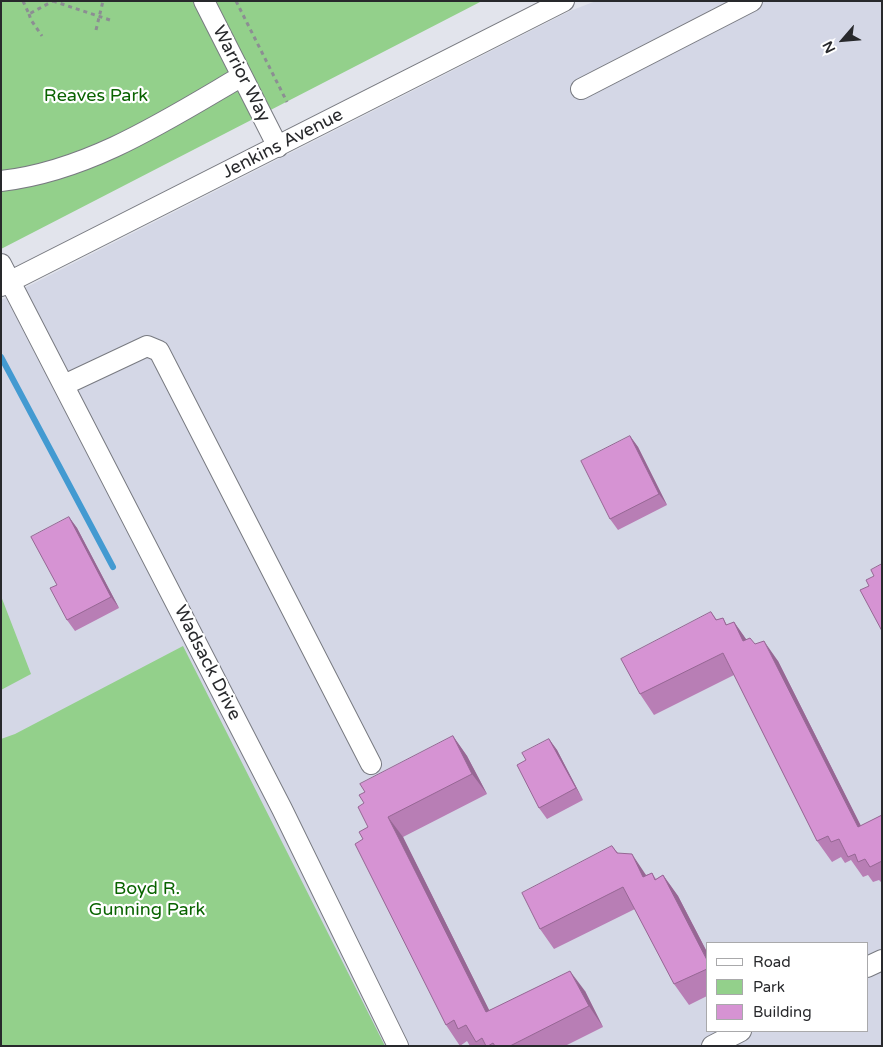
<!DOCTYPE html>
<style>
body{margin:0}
#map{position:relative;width:883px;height:1047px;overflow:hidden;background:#e2e4ec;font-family:"Varela Round",sans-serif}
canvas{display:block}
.frame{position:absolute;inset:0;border:2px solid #28292c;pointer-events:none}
.legend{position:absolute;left:706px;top:942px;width:162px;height:90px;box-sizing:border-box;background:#fff;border:1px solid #a9a9ab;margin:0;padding:6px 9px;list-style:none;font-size:15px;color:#28292c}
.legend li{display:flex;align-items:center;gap:10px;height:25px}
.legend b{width:25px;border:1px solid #a9a9ab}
.north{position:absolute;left:818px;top:15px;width:50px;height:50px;-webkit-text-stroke:4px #fff;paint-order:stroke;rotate:243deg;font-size:14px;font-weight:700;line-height:20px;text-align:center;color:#28292c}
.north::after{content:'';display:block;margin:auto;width:18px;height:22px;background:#28292c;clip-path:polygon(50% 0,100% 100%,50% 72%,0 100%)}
</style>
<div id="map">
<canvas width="883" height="1047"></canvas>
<div class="frame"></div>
<ul class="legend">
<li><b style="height:6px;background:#fff"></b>Road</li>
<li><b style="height:14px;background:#93d08b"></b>Park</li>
<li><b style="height:14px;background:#d693d3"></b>Building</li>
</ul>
<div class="north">N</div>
</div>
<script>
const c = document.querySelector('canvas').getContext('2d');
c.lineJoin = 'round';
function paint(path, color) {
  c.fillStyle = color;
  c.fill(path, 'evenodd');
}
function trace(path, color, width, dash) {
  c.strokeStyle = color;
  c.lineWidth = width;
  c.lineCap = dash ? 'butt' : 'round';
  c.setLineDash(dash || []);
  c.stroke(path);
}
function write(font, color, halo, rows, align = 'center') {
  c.font = font + ' "Varela Round",sans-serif';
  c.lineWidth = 4.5;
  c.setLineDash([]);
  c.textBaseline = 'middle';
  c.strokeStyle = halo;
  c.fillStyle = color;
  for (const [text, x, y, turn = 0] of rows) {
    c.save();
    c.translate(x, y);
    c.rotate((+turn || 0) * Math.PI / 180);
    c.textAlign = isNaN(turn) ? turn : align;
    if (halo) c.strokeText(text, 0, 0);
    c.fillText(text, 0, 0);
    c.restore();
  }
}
const built = new Path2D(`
 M596,1H882V1046H1V300L570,11ZM707,943H867V1031H707Z`);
const green = new Path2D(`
 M1,1H482L1,249Z
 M1,596L31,674L1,690Z
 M183,646L385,1046H1V739L15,734Z`);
const stream = new Path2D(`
 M1,357L113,567`);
const path = new Path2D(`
 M23,1L29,14L53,1
 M53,1L110,20
 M236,1L287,102
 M29,14L31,20L42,36
 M96,30L103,1`);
const minor = new Path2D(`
 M204,1L278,147
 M581,89L752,1
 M1,181C89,171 167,120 242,76
 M1,264L282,809L398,1046
 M1,286L564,1
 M64,385L147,346L159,351L371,764
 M867,967L882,960
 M712,1046L741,1031`);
const wall = new Path2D(`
 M630,436L638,447L667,505L618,530L610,519Z
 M69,517L77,528L119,608L75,631L67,620L57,585Z
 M711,612L717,620L723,618L727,625L734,622L746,639L755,644L778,661L861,826L882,815V883L879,880L873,882L868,875L863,877L851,860L845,863L841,857L832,862L817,841L734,675L654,715L640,694Z
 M453,736L467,756L487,794L403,837L489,1010L585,991L603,1027L565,1046H470L467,1041L460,1046L446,1025L363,839L368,827L364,803Z
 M549,739L557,750L583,800L547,819L539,808L526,760Z
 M612,846L618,853L646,875L652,873L656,879L663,875L678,896L707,952V996L689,1005L674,984L635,909L554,949L540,929Z`);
const shadedWall = new Path2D(`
 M630,436L638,447L667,505L659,494Z
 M69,517L77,528L119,608L111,597Z
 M734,622L748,642L743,641Z
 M764,641L778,661L872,848L858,827Z
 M453,736L467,756L487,794L472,774Z
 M549,739L557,750L583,800L576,788Z
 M388,817L403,837L500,1032L486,1012Z
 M632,854L646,875L657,897L643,877Z
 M663,875L678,896L707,952V960Z
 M570,971L585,991L603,1027L589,1006Z`);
const building = new Path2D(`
 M630,436L659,494L610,519L581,461Z
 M69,517L111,597L67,620L50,588L57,585L31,537Z
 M882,564V631L860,590L869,586L866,580L874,576L871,570Z
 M711,612L716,620L723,618L726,625L734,622L743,641L750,638L755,644L764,641L858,827L882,815V861L870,867L865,859L858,862L855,854L848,857L839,839L831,842L828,836L817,841L723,653L640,694L621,659Z
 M453,736L472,774L388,817L486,1012L570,971L589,1006L510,1046H495L493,1043L488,1046H486L482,1038L476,1042L466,1025L458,1029L454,1020L446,1025L355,844L363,839L359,832L368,827L358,807L364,803L359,795L365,792L360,784Z
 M549,739L576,788L539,808L517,765L526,760L522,753Z
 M612,846L617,853L632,854L643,877L652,873L655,880L663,875L707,960V969L674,984L623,887L540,929L522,893Z`);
const streetNames = [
 ["Warrior Way",241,74,63],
 ["Jenkins Avenue",283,144,-27],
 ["Wadsack Drive",207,663,63]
];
const parkNames = [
 ["Reaves Park",96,96],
 ["Boyd R.",147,889],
 ["Gunning Park",147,910]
];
paint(built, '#d4d7e6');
paint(green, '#93d08b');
trace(stream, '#439ad1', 6);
trace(minor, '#787a81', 22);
trace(path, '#8c8d93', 3, [4, 4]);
trace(minor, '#fff', 20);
paint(wall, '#b87eb5');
paint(shadedWall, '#966794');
paint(building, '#d693d3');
trace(building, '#966794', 1);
write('18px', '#28292c', '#fff', streetNames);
write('18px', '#096300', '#fff', parkNames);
</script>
